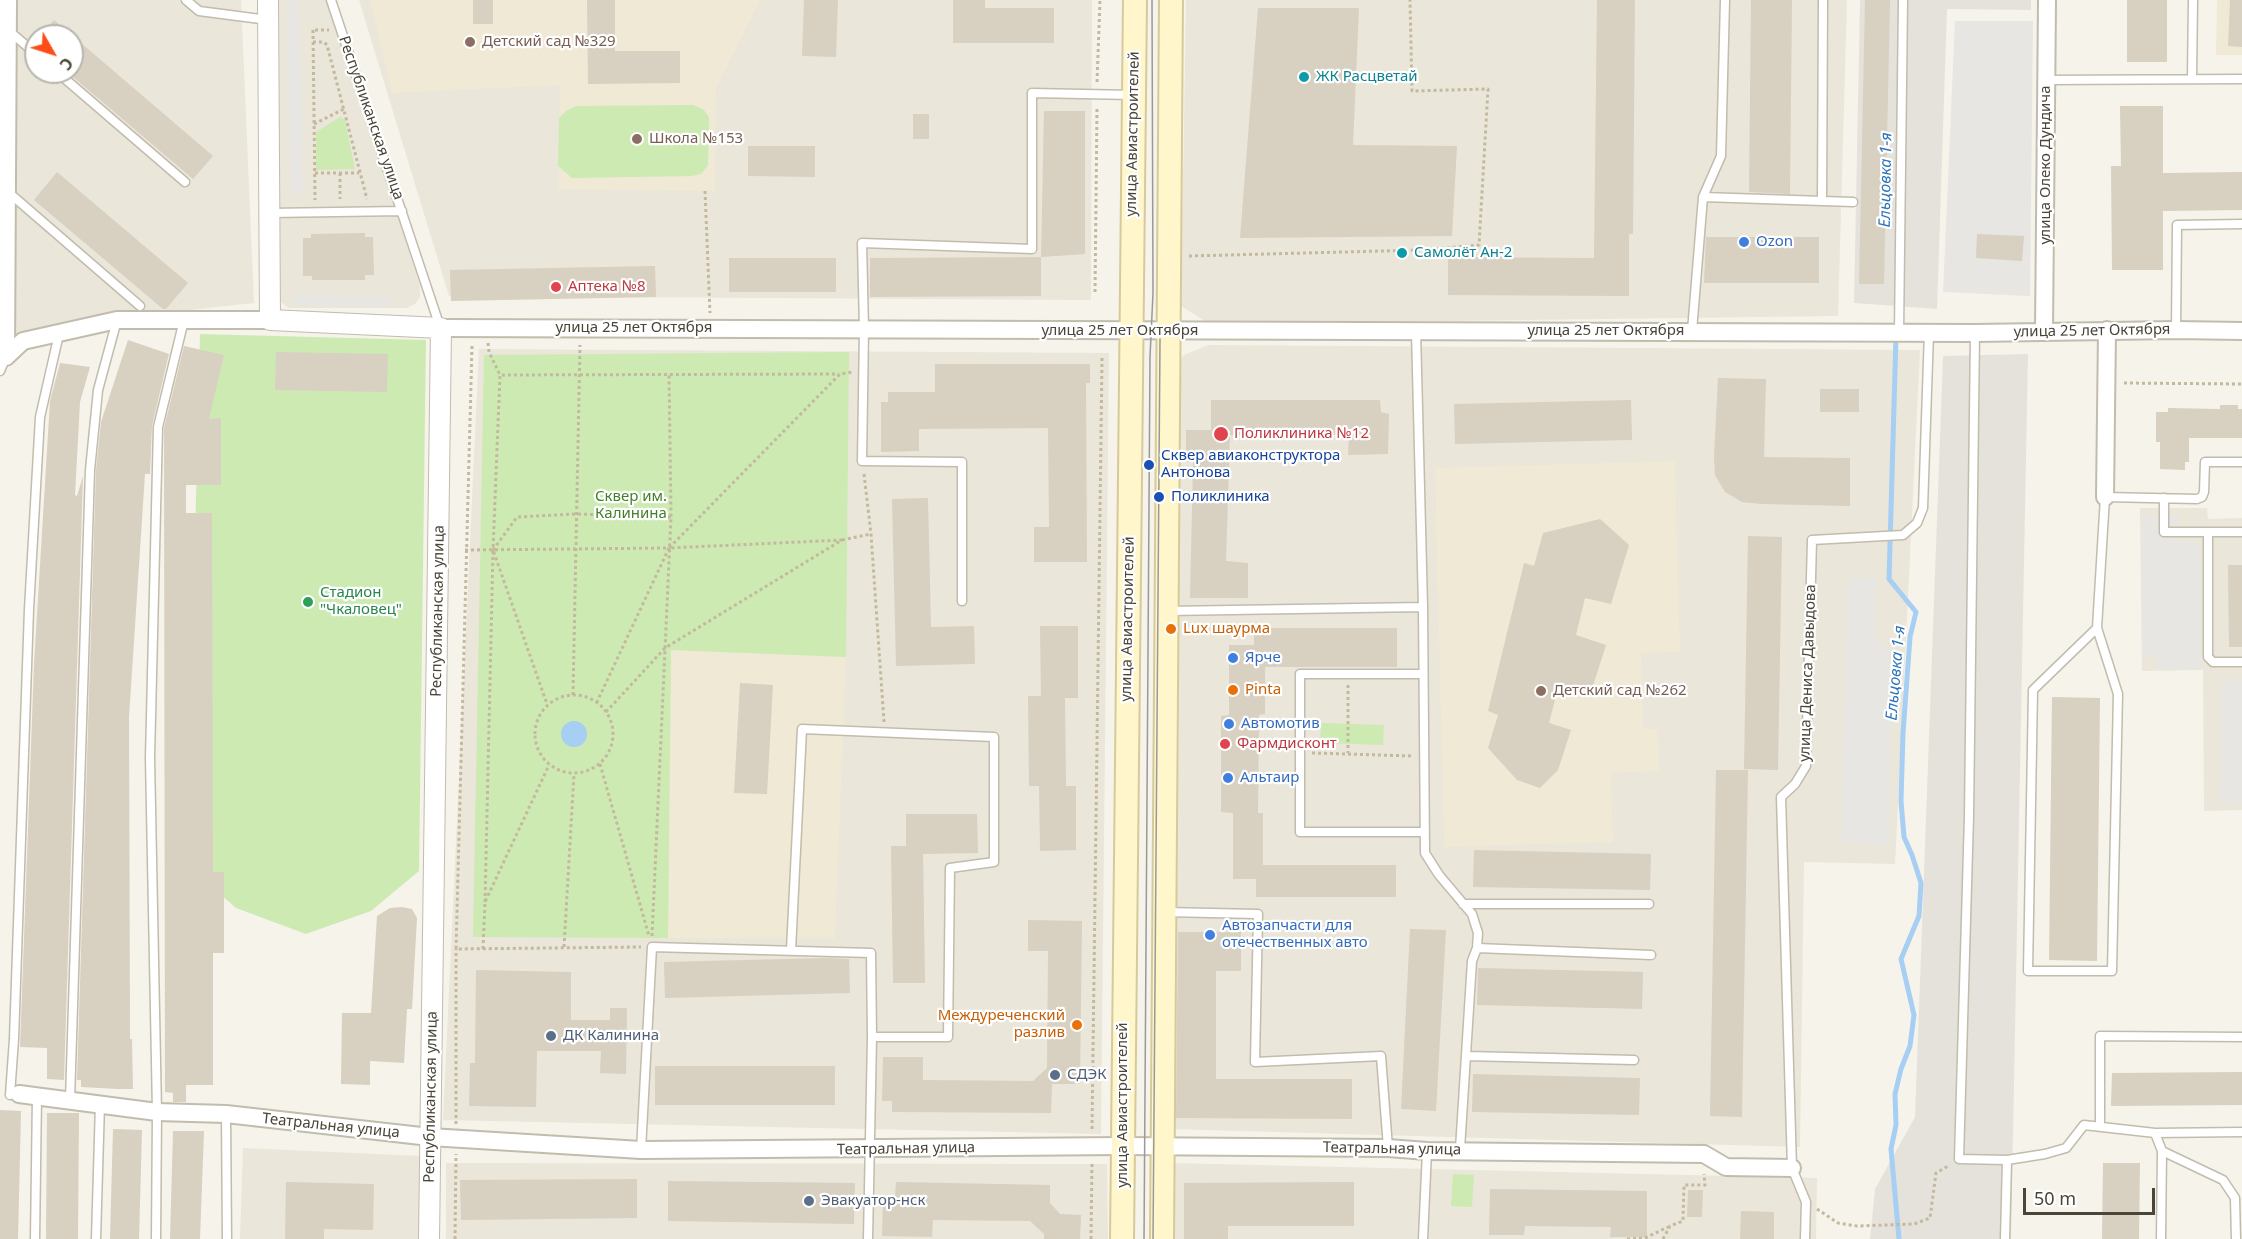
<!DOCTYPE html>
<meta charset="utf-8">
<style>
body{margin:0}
#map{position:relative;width:2242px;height:1239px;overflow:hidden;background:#f6f3eb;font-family:"Noto Sans",sans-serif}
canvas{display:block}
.north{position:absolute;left:24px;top:24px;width:60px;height:60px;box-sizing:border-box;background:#fff;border:2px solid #b7b5af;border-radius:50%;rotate:129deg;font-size:16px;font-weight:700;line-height:24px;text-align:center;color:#4a4538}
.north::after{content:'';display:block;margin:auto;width:21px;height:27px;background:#fe4d19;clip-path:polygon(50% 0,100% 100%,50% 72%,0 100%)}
.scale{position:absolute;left:2023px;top:1188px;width:132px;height:27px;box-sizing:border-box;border:3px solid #4a4538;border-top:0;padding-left:8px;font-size:18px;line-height:21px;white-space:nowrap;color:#4a4538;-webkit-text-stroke:4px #fff;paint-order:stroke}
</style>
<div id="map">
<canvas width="2242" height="1239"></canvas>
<div class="north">С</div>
<div class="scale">50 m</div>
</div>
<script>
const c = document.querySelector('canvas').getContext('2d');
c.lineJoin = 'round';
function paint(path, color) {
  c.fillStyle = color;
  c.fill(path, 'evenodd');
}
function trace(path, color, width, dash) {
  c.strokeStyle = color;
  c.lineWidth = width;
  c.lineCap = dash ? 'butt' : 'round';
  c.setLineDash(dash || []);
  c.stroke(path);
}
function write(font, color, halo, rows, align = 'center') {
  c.font = font + ' "Noto Sans",sans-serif';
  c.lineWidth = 4.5;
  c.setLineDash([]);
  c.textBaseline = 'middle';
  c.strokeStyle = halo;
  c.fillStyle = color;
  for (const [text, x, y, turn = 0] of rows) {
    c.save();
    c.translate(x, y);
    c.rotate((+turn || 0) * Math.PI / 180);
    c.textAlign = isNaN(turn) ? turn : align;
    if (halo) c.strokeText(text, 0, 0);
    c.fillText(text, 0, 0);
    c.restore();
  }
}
const residential = new Path2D(`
 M17,0H241L254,303L125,317L11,342ZM36,36H72V72H36Z
 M274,0H328L420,286V297L415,304L406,308H289L279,301Z
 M359,0H1092L1091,300L449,296Z
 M1186,0H1847L1838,316L1210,324L1181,306Z
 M1208,345L1920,350L1895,864L1804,862L1800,1147L1170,1129L1176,366L1184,355Z
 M479,349L1109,353L1101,1134L443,1120Z
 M2140,508H2207L2208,519L2242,518V810L2204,811L2203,670L2142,671Z
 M243,1148L420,1156L419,1239H240Z
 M446,1163L1107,1164L1108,1239H446Z
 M1171,1163L1817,1178L1816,1239H1171Z`);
const industrial = new Path2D(`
 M1860,0H2031V10L1947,9L1937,309L1854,303Z
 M2028,354L2011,1239H1870L1875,1189L1915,1117L1943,356Z`);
const education = new Path2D(`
 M370,0H760L716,89L715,191L558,189L560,85L392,93Z
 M2217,0H2242V55H2216Z
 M1675,461L1680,652L1641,653L1643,729H1658L1659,771L1611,773L1613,842L1444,847L1435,468Z
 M671,650L846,657L835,938H668Z`);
const green = new Path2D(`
 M693,105L703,109L709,117L708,165L701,174L692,176L572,178L558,166L559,118L566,111L576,106Z
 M340,117L345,120L355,169L316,170V132Z
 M200,334L426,340L419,871L371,911L306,934L236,908L187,865Z
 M849,352L846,657L671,650L668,938L473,937L484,355Z
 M1321,723L1384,725L1383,745L1320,743Z
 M1453,1174L1474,1175L1472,1207L1451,1206Z`);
const parking = new Path2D(`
 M287,0H299L303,194L291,195Z
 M1955,21H2033L2030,296L1943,292Z
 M295,295L392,297V307L295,305Z
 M2141,516H2179V543H2200L2201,669H2156V656H2142Z
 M1876,578L1875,639L1890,654L1889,845L1841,843L1848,579Z
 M2221,680H2242V803H2220Z`);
const water = new Path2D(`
 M561 734a13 13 0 1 1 26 0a13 13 0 1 1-26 0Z`);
const stream = new Path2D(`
 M1896,336L1889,579L1916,612L1910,637L1903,733L1901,801L1904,837L1912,855L1921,883L1919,916L1901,959L1914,1015L1910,1046L1901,1069L1895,1094L1896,1125L1891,1149L1899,1239`);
const building = new Path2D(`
 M473,0H493V24H473Z
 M587,0H615V51H680V83L588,84Z
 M804,0H838L836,57L802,56Z
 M953,0H985V8H1054V43H953Z
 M1597,0H1635L1633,234H1629V296L1448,295V257L1594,258Z
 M1751,0H1792L1790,194L1749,192Z
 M1865,0H1890L1884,284H1859Z
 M2127,0H2167V62H2127Z
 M2230,0H2242V47L2228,46Z
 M1258,8H1359L1353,145L1457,146L1452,236L1240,238Z
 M54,20L213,156L193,179L72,76V36H40Z
 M2120,106H2163V173L2242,172V210L2163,211V270H2112L2111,166H2121Z
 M1044,111H1085V254L1041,257Z
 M913,114H929V139H913Z
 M748,146H815V177L748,176Z
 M57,172L188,283L166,309H163L34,200Z
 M365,233V237H373L374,275H365V280H312V276H303V238H311V234Z
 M1977,234L2024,236L2022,261L1976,258Z
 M1706,237H1819V283H1704Z
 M1041,257V296L870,297V258Z
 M729,258H836V292H729Z
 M655,266L656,297L451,301L450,270Z
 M128,340L169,354L152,426L150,474H145L129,717L130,1039H132L133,1089H118L81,1087V1080H77L96,470L101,422Z
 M184,346L224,355L209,419L221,418V485H186V513H212L213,872H224V953H213V1085H186V1102H173V1093L165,1092L164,428Z
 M276,352L388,354L387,392L275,390Z
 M60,363L90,367L80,402L75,495L77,496L83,476L64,1080L47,1079V1048L20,1047L34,664L50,401Z
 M935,364H1090V383H1086L1087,562H1034V527H1049L1048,428L919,429V451L881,452V402H888V392H935Z
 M1718,378L1766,379L1764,457L1850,458V506L1762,504L1742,502L1725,492L1715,475L1714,457Z
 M1820,389H1859V412H1820Z
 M1211,400H1380L1381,412L1389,414L1388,454L1348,455L1349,435H1230L1226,561L1248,563V598H1190L1193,462H1186V430H1211Z
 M1631,400L1632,440L1455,444L1454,404Z
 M2220,405H2238V409H2242V438H2189V462H2185V470L2160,469V442H2156V412H2168V408L2220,409Z
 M928,498L931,627L974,626L975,664L896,666L892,499Z
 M1600,519L1629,545L1611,604L1585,598L1576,635L1606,645L1591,692L1559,684L1549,723L1571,730L1558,770L1540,788L1517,780L1488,748L1498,715L1488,711L1524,563L1534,566L1543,533Z
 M1748,536L1782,537L1778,770L1744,769Z
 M2228,565H2242V647H2229Z
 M1040,626H1078V698H1065L1066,786H1076V850L1040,851L1039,786H1029L1028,696H1041Z
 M1254,628H1397V667H1265V714L1259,715L1258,813H1263V865H1396V897H1256V879H1233V813L1221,812V716L1229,715V645H1254Z
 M740,683L773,685L767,794L734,793Z
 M2052,697L2100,698L2097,961L2049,960Z
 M1716,770H1748L1742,1117L1710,1116Z
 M906,814H977L978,853L923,854L925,983H893L891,846H906Z
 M1474,850L1651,854L1650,890L1473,887Z
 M402,907L412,909L417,918L412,1009H407L404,1063L370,1061V1085L341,1084L342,1013H371L377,916L390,908Z
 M1028,920L1082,921L1080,1084H1052L1051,1113L892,1112V1101H882L883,1057H923V1080L1033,1081L1047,1068L1048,951H1028Z
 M1410,929L1446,930L1436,1111L1401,1109Z
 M1178,932H1241V971H1216V1079H1352V1119L1176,1118Z
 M828,958L849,959L850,993L665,998L664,962Z
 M1478,968L1643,972L1642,1009L1477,1005Z
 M476,970L571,972V1020H610V1008H627L626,1074L600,1073L601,1051H537L536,1107L469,1106L470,1063H475Z
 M655,1066H835V1105H655Z
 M2242,1072V1105L2111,1106L2112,1073Z
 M1473,1074L1640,1078L1639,1115L1472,1112Z
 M0,1110L21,1111L18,1239H0Z
 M47,1113H79L78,1239H46Z
 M113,1129L142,1130L139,1239H110Z
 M173,1131H204L200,1239H170Z
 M2103,1163H2140L2139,1239H2102Z
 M637,1179V1218L461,1220L460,1180Z
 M668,1181L855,1183L854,1224L668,1221Z
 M286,1182L374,1184L373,1230L324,1229V1239H285Z
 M896,1182L1050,1185V1203L1060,1214L1081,1215L1080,1239H1044V1234L1030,1221L933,1220L932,1237L882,1236L883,1196L895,1197Z
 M1354,1182V1226H1228V1239H1184V1183Z
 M1490,1189L1647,1191V1237H1610L1611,1227L1525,1226L1524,1235H1489Z
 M1688,1190H1703L1702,1217H1687Z
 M1741,1211L1774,1212V1239H1740Z`);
const path = new Path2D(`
 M313,30L315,200
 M315,30H329
 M313,42H324L327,45L367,199
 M1097,82L1100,0
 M314,124L344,109
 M315,173H359
 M340,173V199
 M705,191L710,313
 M1189,256L1421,250L1479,245L1488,89L1412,91L1410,0
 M1095,292L1097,107
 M488,343L489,352L500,375
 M472,346L456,949L641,947
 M2124,383L2242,384
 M864,474L871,534L884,722
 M671,517L576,514L517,517L493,550L500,375L839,374
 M842,540L871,534
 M465,550L669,548L597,702
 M1348,685V753
 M535 734a39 39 0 1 1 78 0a39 39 0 1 1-78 0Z
 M573,695L580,345
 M606,712L665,648L842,540L669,548L840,374L853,372
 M1312,753L1413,756
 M600,764L649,936
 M485,902L493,550L547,704
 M652,936L671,517L669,373
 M564,947L574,774
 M483,949L485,902L549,765
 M456,1124V949
 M1092,1129L1102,357
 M1817,1209L1838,1223L1857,1226L1914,1224L1930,1218L1936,1173L1950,1165
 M455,1239L456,1154
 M1091,1239L1092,1163
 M1627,1239L1645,1238L1668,1227
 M1663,1239L1670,1226L1683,1221L1684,1185H1705L1704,1174`);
const service = new Path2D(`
 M186,0L199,11L268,20
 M331,0L440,327
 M8,30L36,54
 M57,72L185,182
 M2192,79L2193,0
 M2046,80L2242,79
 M7,191L140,306
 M1703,197L1853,202
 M1822,201L1823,0
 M270,213L402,211
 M2176,330L2177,225L2242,224
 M1416,331L1423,607L1425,853L1439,875L1472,914L1478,933L1477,948L1472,961L1460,1149
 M1692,331L1703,197L1721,156L1725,0
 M1899,332L1903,0
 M1975,333L1969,816L1959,1159L2007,1160
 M0,371L6,357
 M2164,498V532H2208
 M2242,532H2208V657L2213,662H2242
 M962,601V462L862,461L864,329L862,243L1032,249V93L1133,95
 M1168,611L1423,607
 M2097,628L2033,690L2028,971H2112L2118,694L2097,628L2105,497L2197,499L2202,497L2204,492L2205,462H2242
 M1422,674H1300V832H1425
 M1463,904H1649
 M1164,912L1258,914L1255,1062L1381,1056L1388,1148
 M1477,948L1651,955
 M791,950L802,729L994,737V862L950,868L948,1037H872L868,1239
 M1466,1056L1634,1060
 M10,1095L14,1039L29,609L40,417L59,334
 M70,1100L90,470L98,390L117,320
 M226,1114L227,1239
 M2100,1126V1036L2242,1037
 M2155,1133L2242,1132
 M641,1150L652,947L871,953L872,1037
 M2162,1151L2223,1180L2235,1198L2236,1239
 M35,1239L37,1096
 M96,1239L100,1104
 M156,1239L157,1112L150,758L158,427L184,320
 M1423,1239L1427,1151
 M1805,1239L1806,1202L1792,1168L1781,797L1795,784L1806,766L1812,540L1903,535L1917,523L1923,508L1929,332
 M2005,1239L2007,1160L2045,1154L2066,1148L2084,1125L2155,1133L2162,1151L2161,1239`);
const minor = new Path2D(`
 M441,328L1975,333L2176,330L2242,331
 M2044,331L2047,0
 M6,357L8,0
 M6,357L23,341L117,320H270
 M2105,497L2107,330
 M19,1094L157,1112L226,1114L430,1137L641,1150L1122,1146L1388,1148L1427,1151L1704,1154L1726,1167L1792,1168`);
const tertiary = new Path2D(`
 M268,0L270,320L441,328L429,1239`);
const secondary = new Path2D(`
 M1122,1239L1135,0
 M1162,1239L1171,0`);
const tram = new Path2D(`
 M1144,1239L1150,357L1153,293L1152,0
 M1153,1239L1160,339`);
const markers = [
 [470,42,6,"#8d6e63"],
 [1304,77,6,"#0f9aa8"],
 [637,139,6,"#8d6e63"],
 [1744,242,6,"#3f7fe0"],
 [1402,253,6,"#0f9aa8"],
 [556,287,6,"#e0444e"],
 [1221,434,8,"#e0444e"],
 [1149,465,6,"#1a4fb4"],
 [1159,497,6,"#1a4fb4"],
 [308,602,6,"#2e9e5b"],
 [1171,629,6,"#e8710a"],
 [1233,658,6,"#3f7fe0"],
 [1233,690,6,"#e8710a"],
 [1541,691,6,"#8d6e63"],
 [1229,724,6,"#3f7fe0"],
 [1225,744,6,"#e0444e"],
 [1228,778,6,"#3f7fe0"],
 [1210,935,6,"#3f7fe0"],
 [1077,1025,6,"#e8710a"],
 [551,1036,6,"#5c6f8a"],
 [1055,1075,6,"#5c6f8a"],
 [809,1201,6,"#5c6f8a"]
];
const educationNames = [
 ["Детский сад №329",482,42],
 ["Школа №153",649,139],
 ["Детский сад №262",1553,691]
];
const cultureNames = [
 ["ЖК Расцветай",1316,77],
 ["Самолёт Ан-2",1414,253]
];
const streetNames = [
 ["Республиканская улица",371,118,71],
 ["улица Авиастроителей",1133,134,-89],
 ["улица Олеко Дундича",2046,165,-90],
 ["улица 25 лет Октября",634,328],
 ["улица 25 лет Октября",1120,331],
 ["улица 25 лет Октября",1606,331],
 ["улица 25 лет Октября",2092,331,-1],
 ["Республиканская улица",438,611,-89],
 ["улица Авиастроителей",1128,619,-89],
 ["улица Дениса Давыдова",1808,673,-88],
 ["Республиканская улица",431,1097,-89],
 ["улица Авиастроителей",1123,1105,-90],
 ["Театральная улица",331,1126,6],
 ["Театральная улица",906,1149,-1],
 ["Театральная улица",1392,1149,1]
];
const shopNames = [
 ["Ozon",1756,242],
 ["Ярче",1245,658],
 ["Автомотив",1241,724],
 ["Альтаир",1240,778],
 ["Автозапчасти для",1222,926],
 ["отечественных авто",1222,943]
];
const healthNames = [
 ["Аптека №8",568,287],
 ["Поликлиника №12",1234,434],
 ["Фармдисконт",1237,744]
];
const transitNames = [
 ["Сквер авиаконструктора",1161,456],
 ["Антонова",1161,473],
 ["Поликлиника",1171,497]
];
const parkNames = [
 ["Сквер им.",631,497],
 ["Калинина",631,514]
];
const leisureNames = [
 ["Стадион",320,593],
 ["\"Чкаловец\"",320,610]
];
const foodNames = [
 ["Lux шаурма",1183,629],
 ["Pinta",1245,690],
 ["Междуреченский",1065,1016,"right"],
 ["разлив",1065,1033,"right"]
];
const serviceNames = [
 ["ДК Калинина",563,1036],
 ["СДЭК",1067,1075],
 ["Эвакуатор-нск",821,1201]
];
const waterNames = [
 ["Ельцовка 1-я",1886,180,-89],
 ["Ельцовка 1-я",1896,673,-85]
];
paint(residential, '#eae6d9');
paint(industrial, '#e5e2dc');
paint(education, '#efe9d5');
paint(green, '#cdeab3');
paint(parking, '#e7e6e2');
paint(water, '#a7cef3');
trace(stream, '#a7cef3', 5);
paint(building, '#d8d0c0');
trace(service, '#c2bcad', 11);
trace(minor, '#c2bcad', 20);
trace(tertiary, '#c2bcad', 22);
trace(secondary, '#d6ca9a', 26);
trace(path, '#c4b99e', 3, [3, 3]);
trace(service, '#fff', 8);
trace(minor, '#fff', 16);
trace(tertiary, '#fff', 20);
trace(secondary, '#fff6cb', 22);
trace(tram, '#999', 1.5);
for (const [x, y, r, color] of markers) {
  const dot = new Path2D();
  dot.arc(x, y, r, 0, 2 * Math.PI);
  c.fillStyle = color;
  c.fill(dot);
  trace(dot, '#fff', 2);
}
write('15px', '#785e54', '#fff', educationNames, 'left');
write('15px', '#0d838f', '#fff', cultureNames, 'left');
write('15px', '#4a4538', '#fff', streetNames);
write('15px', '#366cbe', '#fff', shopNames, 'left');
write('15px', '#be3a42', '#fff', healthNames, 'left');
write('15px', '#164399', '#fff', transitNames, 'left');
write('15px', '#437f29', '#fff', parkNames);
write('15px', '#27864d', '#fff', leisureNames, 'left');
write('15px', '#c56008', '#fff', foodNames, 'left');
write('15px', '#4e5e75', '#fff', serviceNames, 'left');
write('italic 16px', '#2d74ba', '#fff', waterNames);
</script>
